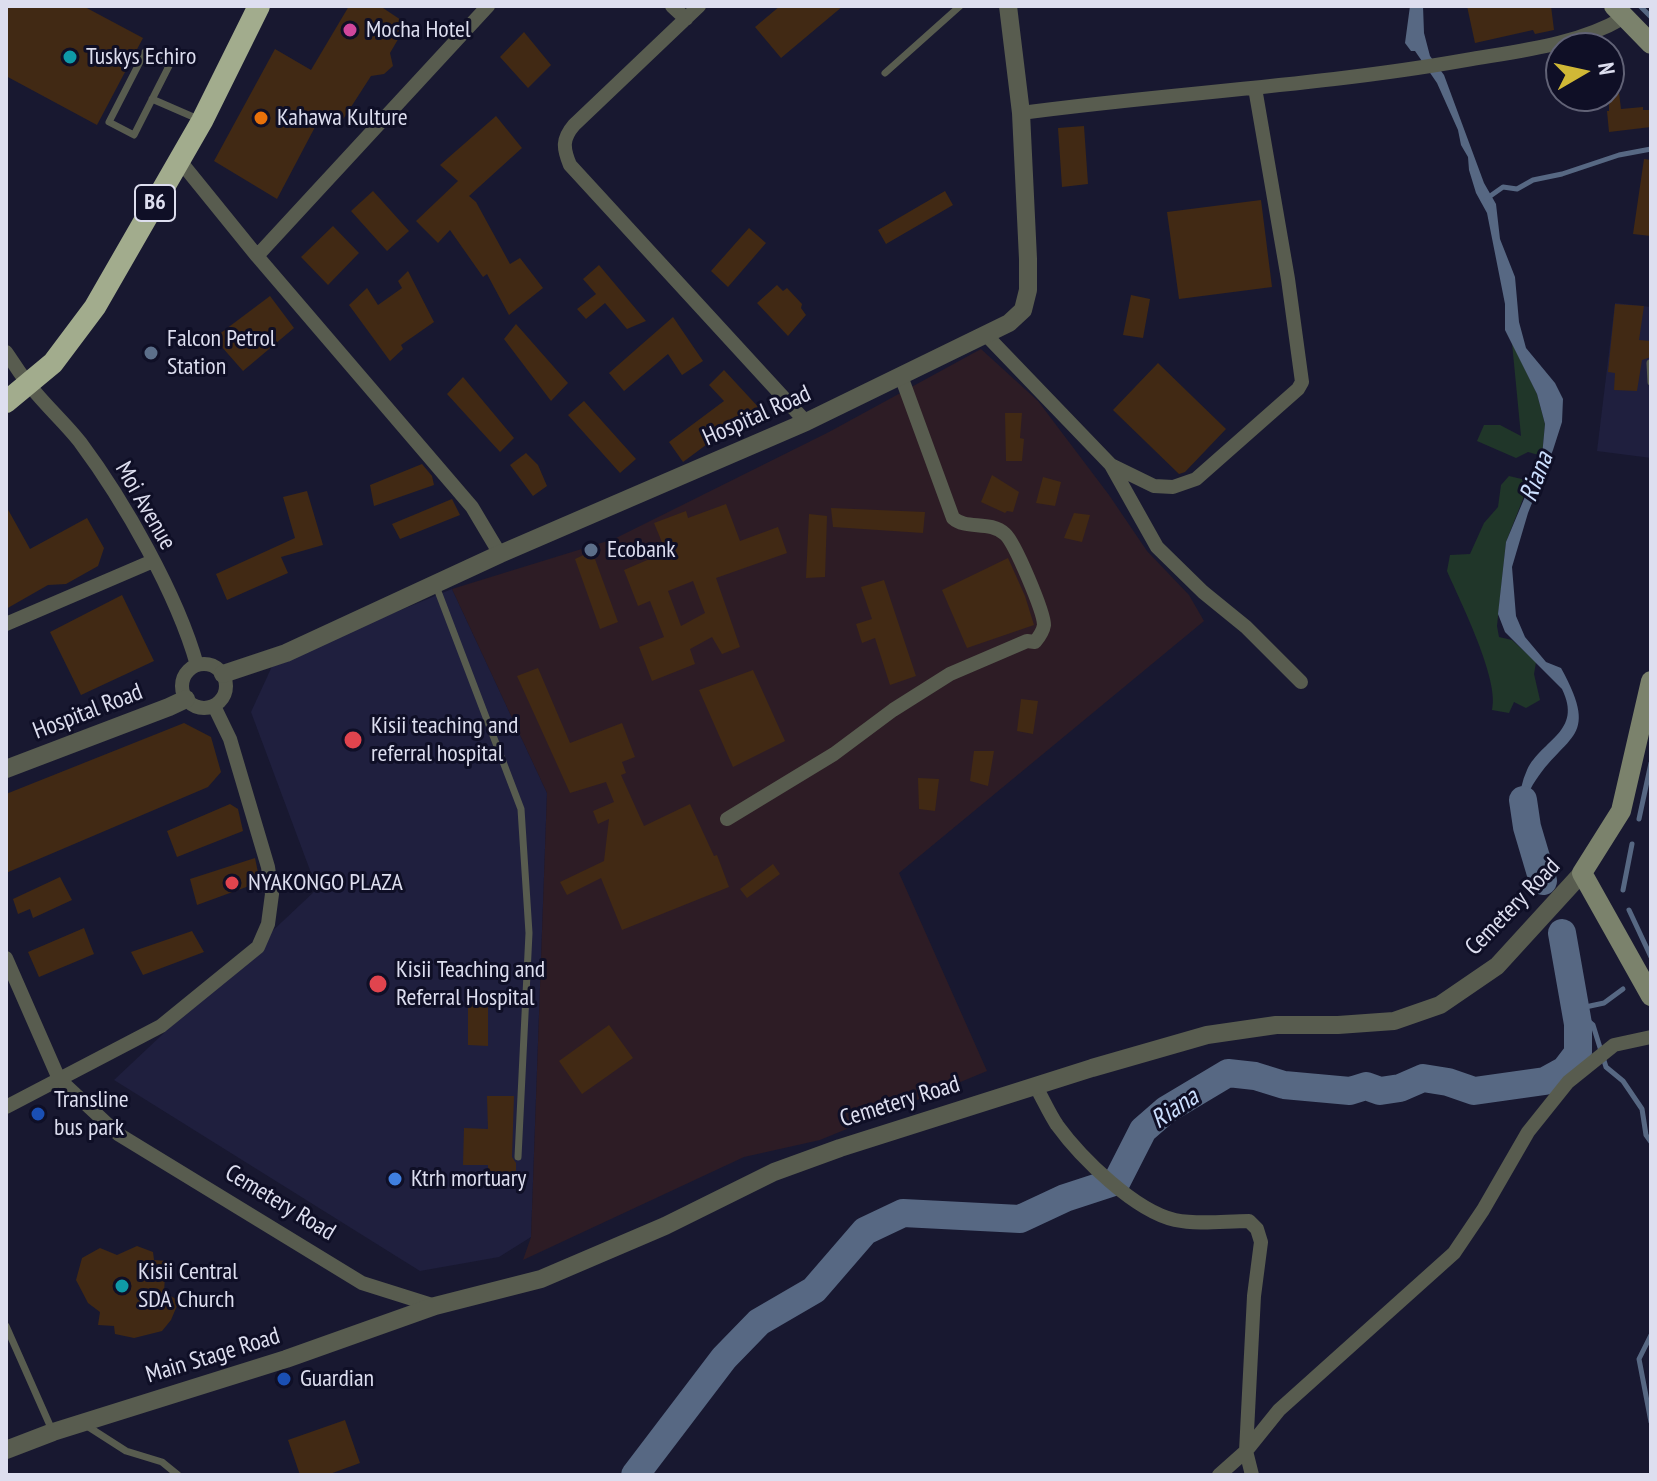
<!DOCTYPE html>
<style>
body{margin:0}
#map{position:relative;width:1657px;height:1481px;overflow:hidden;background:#181830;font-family:"PT Sans Narrow",sans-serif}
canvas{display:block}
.frame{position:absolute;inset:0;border:8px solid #dddeef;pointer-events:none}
.north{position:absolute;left:1545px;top:32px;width:80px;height:80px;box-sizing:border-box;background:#0f0f26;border:2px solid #616276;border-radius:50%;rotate:81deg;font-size:22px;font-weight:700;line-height:32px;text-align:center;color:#dddeef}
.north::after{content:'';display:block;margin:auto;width:28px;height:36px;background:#d0b836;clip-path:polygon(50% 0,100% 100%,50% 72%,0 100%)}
</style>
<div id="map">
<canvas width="1657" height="1481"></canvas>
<div class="frame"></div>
<div class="north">N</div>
</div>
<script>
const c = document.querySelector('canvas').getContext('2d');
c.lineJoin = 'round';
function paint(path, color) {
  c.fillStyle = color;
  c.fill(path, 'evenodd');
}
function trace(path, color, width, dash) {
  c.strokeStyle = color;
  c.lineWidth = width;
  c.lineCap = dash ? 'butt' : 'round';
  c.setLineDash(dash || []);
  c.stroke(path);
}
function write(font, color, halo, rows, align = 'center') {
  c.font = font + ' "PT Sans Narrow",sans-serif';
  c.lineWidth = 6;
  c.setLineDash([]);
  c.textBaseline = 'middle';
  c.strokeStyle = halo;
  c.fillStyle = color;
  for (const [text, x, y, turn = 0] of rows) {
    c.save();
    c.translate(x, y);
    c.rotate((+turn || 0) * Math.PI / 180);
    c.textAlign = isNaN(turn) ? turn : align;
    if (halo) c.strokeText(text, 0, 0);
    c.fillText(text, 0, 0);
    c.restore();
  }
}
const built = new Path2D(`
 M1615,303L1651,307V458L1597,451Z
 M452,589L547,793L531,1237L499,1257L420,1271L114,1080L317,889L251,712L274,662Z`);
const education = new Path2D(`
 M981,349L1038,401L1109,495L1147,551L1189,595L1204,621L899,873L987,1071L820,1140L744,1157L523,1260L531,1237L547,793L452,589L614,539L829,432Z`);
const green = new Path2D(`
 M1512,343L1537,394L1545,424L1542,456L1528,452L1516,458L1477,441L1484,425H1500L1521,436Z
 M1509,476L1530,481L1506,542L1497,626L1499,637L1512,640L1536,662L1534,674L1540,700L1526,708L1514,702L1509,713L1492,710C1500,680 1460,601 1447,571L1450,555L1470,554L1484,523L1498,507L1501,485Z`);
const water = new Path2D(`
 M1410,6H1423L1424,33L1430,56L1444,75L1484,183L1496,204L1500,239L1515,277L1519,322L1526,348L1555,383L1563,399L1562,422L1553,450L1528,513L1512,567L1516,616L1525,637L1546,662L1561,668C1603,744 1562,732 1530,790L1540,834L1521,839C1518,815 1517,792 1527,770C1542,739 1583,732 1562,689L1505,632L1498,614L1506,542L1542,456L1545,424L1537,394L1505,330V304L1487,213L1476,193L1469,170L1468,157L1461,145L1458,130L1437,83L1415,51H1411L1405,43Z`);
const stream = new Path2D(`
 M1640,6L1651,17
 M1486,199L1503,187L1517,189L1533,180L1562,174L1619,155L1651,149
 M1639,819L1651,763
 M1623,890L1632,844
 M1629,910L1651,957
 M1576,1009L1604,1003L1623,989
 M1578,1020H1587L1593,1025L1606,1067L1623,1081L1642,1109L1646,1135L1651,1142
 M1651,1335L1639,1359L1651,1422`);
const river = new Path2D(`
 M1523,800L1527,827L1543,881
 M635,1475L724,1358L759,1322L814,1290L865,1231L903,1213L1020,1219L1065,1198L1117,1181L1143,1130L1166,1110L1228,1073L1255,1076L1284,1085L1350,1091L1366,1086L1380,1091L1400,1088L1423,1078L1448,1082L1474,1091L1545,1081L1565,1070L1578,1053V1024L1562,933`);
const building = new Path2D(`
 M6,6H83L143,38L97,125L6,76Z
 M349,6H380L407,24L390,53L393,66L384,74L371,76L342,121L324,110L277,199L214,161L275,49L311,70Z
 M780,6H843L781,58L755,27Z
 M1467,6H1551L1554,30L1535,34L1533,30L1475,43Z
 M524,32L551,65L528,88L500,57Z
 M1609,76H1617L1621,109L1643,107V110H1651V127L1609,132L1607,111H1609Z
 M496,116L522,148L469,196L476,202L510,264L520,258L543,288L509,315L487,274L483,277L450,230L438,243L416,221L458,181L440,165Z
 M1084,126L1088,184L1062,187L1058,128Z
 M1644,159L1651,160V236L1633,234Z
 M373,191L409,231L387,251L351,211Z
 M945,191L953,205L886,244L878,230Z
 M1261,200L1272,287L1179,299L1167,212Z
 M333,226L359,253L328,285L301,257Z
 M749,228L766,243L728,287L711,271Z
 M599,265L646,321L627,329L605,303L586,319L577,309L596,294L583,279Z
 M408,271L434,322L401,345L403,349L390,361L349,305L367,288L378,305L402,288L398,281Z
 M777,285L783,291L787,288L802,304L801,308L806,315L788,336L757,303Z
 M1131,295L1150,299L1143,338L1123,335Z
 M270,296L294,328L243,371L214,338Z
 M1615,304L1644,306L1639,340L1651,341V357L1642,360L1637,391L1614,390L1615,373L1608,372Z
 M673,317L703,361L682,375L668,354L624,391L609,373Z
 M516,324L568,383L551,401L504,339Z
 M1158,363L1226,429L1185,472L1179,474L1113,410Z
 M724,370L761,410L746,424L741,419L683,462L669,442L724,401L709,385Z
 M463,377L514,438L500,452L447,394Z
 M584,401L636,459L620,473L568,415Z
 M1005,413H1022L1020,438L1024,439L1022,461H1006Z
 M526,453L538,465L547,486L533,496L510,465Z
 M422,464L432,476L434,485L374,506L370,485Z
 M992,475L1019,492L1013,512L1007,511L1005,513L981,502Z
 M1043,477L1061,482L1055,506L1036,503Z
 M307,491L323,545L281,557L288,573L227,600L216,574L295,538L283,497Z
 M452,499L460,515L400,539L392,524Z
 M726,504L740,541L778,527L787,553L716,578L740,647L722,654L712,637L690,649L695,664L652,681L639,647L664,637L650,601L638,606L624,570L666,552L654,523L686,511L688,518ZM693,581L705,613L681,626L668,591Z
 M6,506L30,549L87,518L104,548L98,566L66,584L48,585L6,609Z
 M831,508L925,512L923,533L833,527Z
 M1074,513L1090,515L1082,542L1064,538Z
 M809,514L827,516L825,577L806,578Z
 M592,551L618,622L600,629L575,559Z
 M1008,558L1025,596L1034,625L967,648L942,590Z
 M884,580L916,676L890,685L875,638L862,643L856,624L872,619L861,587Z
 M122,595L154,661L81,695L50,632Z
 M538,668L570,743L622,723L635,757L622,762L626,773L621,775L644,826L690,804L714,856L717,855L729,887L622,930L601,878L567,895L560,882L604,861L609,819L598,824L593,811L614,802L606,782L570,793L517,676Z
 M753,670L785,741L733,767L699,690Z
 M1021,699L1038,701L1033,734L1017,731Z
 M184,723L211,737L221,772L208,787L6,873V794Z
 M974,751H994L988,786L970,781Z
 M918,778L939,779L935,811L919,809Z
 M230,804L238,809L243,831L177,857L167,831Z
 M255,858L260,882L197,905L190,879Z
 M773,864L780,874L747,898L740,889Z
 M60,877L72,900L33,918L30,909L18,914L13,899Z
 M84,928L94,954L39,977L28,952Z
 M192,931L204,952L143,975L131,952Z
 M468,1002H488V1046L468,1045Z
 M609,1025L633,1058L582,1094L559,1061Z
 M487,1096H514L512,1157L516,1163V1174H488V1165H463L464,1128L488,1129Z
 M137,1246L153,1252L154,1260L166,1261L164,1292L179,1301L171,1320L162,1331L134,1338L115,1334L114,1326L98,1325L100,1312L88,1303L76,1280L82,1258L100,1248L117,1255Z
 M345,1420L360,1463L327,1475H300L288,1440Z`);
const service = new Path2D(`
 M145,52L169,66L134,135L109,122Z
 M885,73L960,6
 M152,99L198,119
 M1650,363L1651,382
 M436,586L521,809L529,933L518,1157
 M6,1326L52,1430
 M87,1426L126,1451L162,1462L178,1475`);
const minor = new Path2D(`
 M672,6L686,19
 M699,6L574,125C562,139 563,148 570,165L806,422
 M1021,113C1169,93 1319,86 1466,60C1518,51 1577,45 1623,18
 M180,161L257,256L472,507L500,554
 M257,256L488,6
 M986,335L1111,465L1157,547L1203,592L1246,627L1301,682
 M6,352C14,363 21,376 31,387C46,406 65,423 80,442C124,501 177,594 197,665
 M1111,465L1154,486L1173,487L1196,479L1298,389L1302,382L1288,279L1255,88
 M6,624L153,561
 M182 686a22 22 0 1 1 44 0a22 22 0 1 1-44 0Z
 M727,819L834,754L893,710L950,674L1027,641L1035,642C1039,637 1043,632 1044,625C1044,612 1015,543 1005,534C990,520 966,530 953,518L901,376
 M6,958L59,1079L118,1134L362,1283L435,1306
 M1036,1087C1043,1099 1049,1113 1057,1125C1081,1158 1135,1211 1175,1220C1199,1225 1225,1221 1249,1221L1257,1229L1261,1242L1254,1296L1246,1451L1252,1475
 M6,1107L161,1026L258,947L268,924L272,894L268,867L230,739L214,706
 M1219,1475L1246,1451L1279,1410L1454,1253L1483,1210L1528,1132L1568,1082L1614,1045L1651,1037`);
const tertiary = new Path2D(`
 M223,674L286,653L500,554L806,422L1009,323L1023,310L1028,290V259L1021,113L1008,6
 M6,769L169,707L186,699
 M6,1450L53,1432L286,1359L435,1306L541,1279L665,1226L774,1172L840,1148L1092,1068L1207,1035L1276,1025H1338L1394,1021L1440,1005L1497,966L1582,873`);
const secondary = new Path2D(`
 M1614,6L1651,44
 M1651,681L1621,811L1582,873L1651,996`);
const trunk = new Path2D(`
 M6,402L53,363L95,307L202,121L259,6`);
const markers = [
 [350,30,8,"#d1479c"],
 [70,57,8,"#0f9aa8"],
 [261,118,8,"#e8710a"],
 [151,353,8,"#5c6f8a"],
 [591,550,8,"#5c6f8a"],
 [353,740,10,"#e0444e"],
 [232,883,8,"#e0444e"],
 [378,984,10,"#e0444e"],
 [38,1114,8,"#1a4fb4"],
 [395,1179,8,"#3f7fe0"],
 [122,1286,8,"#0f9aa8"],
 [284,1379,8,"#1a4fb4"]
];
const shields = [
 [155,203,40]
];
const shieldNames = [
 ["B6",155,203]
];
const poiNames = [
 ["Mocha Hotel",366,30],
 ["Tuskys Echiro",86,57],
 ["Kahawa Kulture",277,118],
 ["Falcon Petrol",167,339],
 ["Station",167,367],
 ["Ecobank",607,550],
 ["Kisii teaching and",371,726],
 ["referral hospital",371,754],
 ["NYAKONGO PLAZA",248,883],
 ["Kisii Teaching and",396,970],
 ["Referral Hospital",396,998],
 ["Transline",54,1100],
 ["bus park",54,1128],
 ["Ktrh mortuary",411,1179],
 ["Kisii Central",138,1272],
 ["SDA Church",138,1300],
 ["Guardian",300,1379]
];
const streetNames = [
 ["Hospital Road",757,416,-24],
 ["Moi Avenue",145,506,60],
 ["Hospital Road",88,712,-21],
 ["Cemetery Road",1513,907,-46],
 ["Cemetery Road",900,1102,-17],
 ["Cemetery Road",280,1203,31],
 ["Main Stage Road",213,1356,-17]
];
const waterNames = [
 ["Riana",1537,477,-69],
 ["Riana",1175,1109,-34]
];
paint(built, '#1f1f3e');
paint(education, '#2d1c25');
paint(green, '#203629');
paint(water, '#576883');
trace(stream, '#576883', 5);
trace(river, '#576883', 28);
paint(building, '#412914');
trace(service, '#585c4f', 7);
trace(minor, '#585c4f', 14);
trace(tertiary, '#585c4f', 18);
trace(secondary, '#7b826c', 20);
trace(trunk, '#a2ac8d', 22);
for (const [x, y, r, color] of markers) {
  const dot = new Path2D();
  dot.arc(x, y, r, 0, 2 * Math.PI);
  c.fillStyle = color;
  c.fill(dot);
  trace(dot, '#0f0f26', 3);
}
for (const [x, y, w] of shields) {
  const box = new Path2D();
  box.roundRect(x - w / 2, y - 18, w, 36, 6);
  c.fillStyle = '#0f0f26';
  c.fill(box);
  trace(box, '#dddeef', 2);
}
write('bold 22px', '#dddeef', null, shieldNames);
write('24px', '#dddeef', '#0f0f26', poiNames, 'left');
write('24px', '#dddeef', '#0f0f26', streetNames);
write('italic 26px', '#ccdffe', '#0f0f26', waterNames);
</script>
